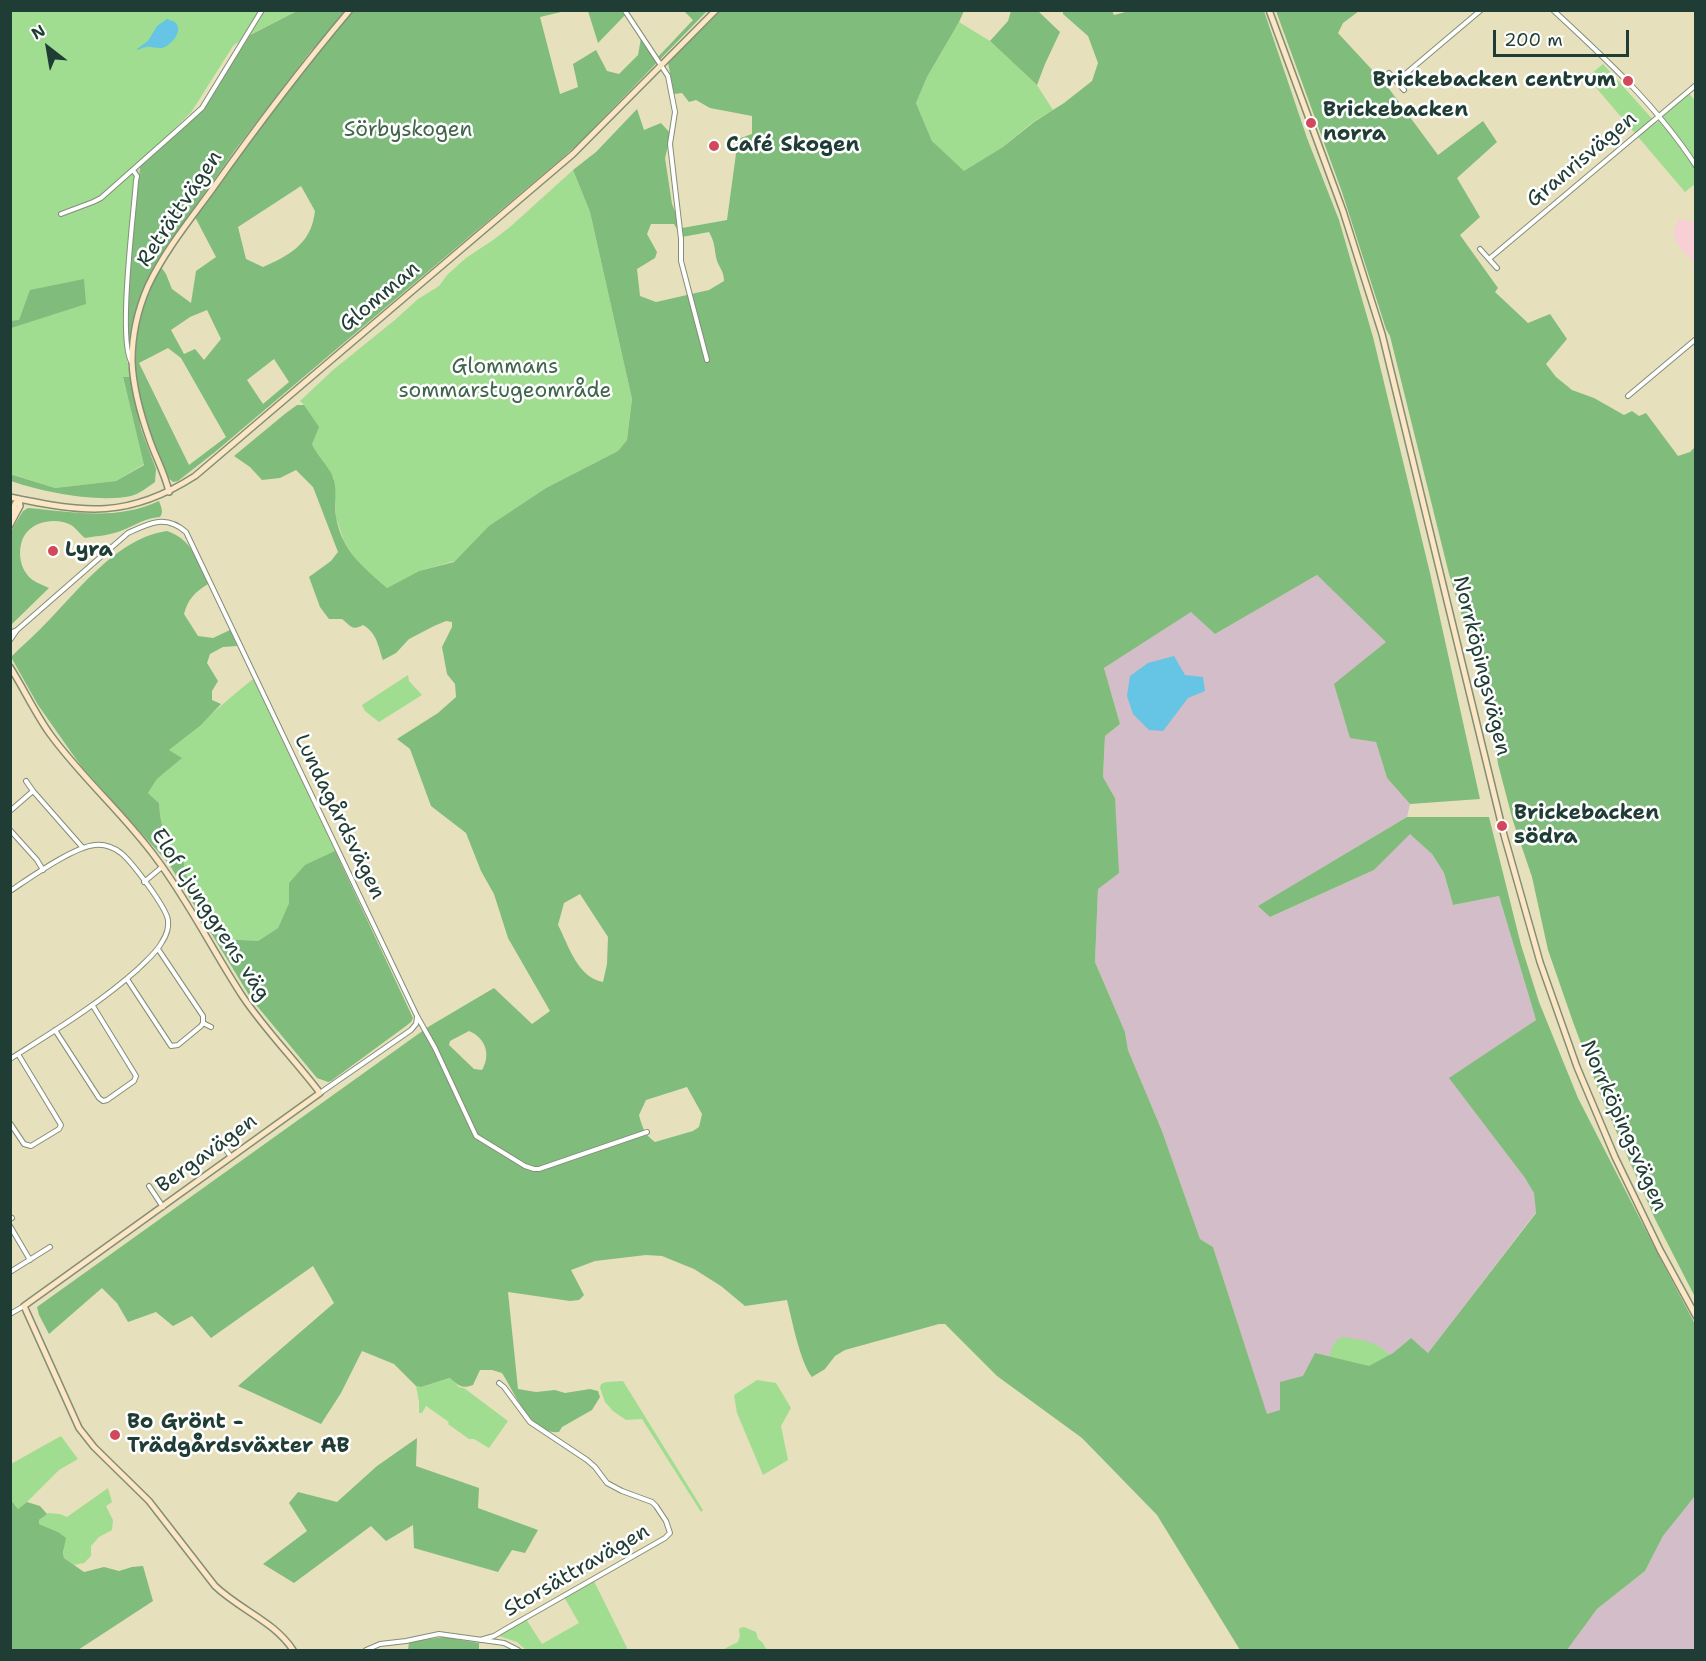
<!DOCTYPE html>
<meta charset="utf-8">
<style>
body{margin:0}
#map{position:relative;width:1706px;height:1661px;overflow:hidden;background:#e7e0bc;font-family:"Shantell Sans",sans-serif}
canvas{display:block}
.frame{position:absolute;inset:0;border:12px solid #1f3d34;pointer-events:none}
.north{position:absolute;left:18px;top:18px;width:60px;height:60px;-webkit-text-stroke:4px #fff;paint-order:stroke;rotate:329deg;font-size:16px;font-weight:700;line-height:24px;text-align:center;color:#1f3d34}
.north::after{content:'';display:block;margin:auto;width:21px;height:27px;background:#1f3d34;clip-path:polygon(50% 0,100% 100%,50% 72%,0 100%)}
.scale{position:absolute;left:1493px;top:30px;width:136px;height:27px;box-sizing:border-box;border:3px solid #1f3d34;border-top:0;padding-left:8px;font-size:18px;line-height:21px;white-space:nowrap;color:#1f3d34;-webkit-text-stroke:4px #fff;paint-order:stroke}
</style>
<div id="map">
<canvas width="1706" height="1661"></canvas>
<div class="frame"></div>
<div class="north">N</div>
<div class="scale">200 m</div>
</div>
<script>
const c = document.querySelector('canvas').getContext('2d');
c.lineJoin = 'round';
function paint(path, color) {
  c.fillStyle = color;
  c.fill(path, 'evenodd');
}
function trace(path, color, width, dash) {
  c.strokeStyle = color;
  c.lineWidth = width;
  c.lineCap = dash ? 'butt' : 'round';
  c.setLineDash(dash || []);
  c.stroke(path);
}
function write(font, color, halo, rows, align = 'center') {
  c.font = font + ' "Shantell Sans",sans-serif';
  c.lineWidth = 5;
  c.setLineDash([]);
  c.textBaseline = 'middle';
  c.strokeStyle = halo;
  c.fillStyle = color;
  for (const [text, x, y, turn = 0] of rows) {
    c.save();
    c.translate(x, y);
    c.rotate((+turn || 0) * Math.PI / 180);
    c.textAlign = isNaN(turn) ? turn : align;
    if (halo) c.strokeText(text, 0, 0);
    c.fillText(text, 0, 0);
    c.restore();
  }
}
const built = new Path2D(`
 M1679,219L1695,222V264L1675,241L1673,232Z`);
const industrial = new Path2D(`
 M1317,575L1387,642L1376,742L1387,778L1410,804L1407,817L1259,906L1270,917L1374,870L1410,833L1432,854L1444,873L1453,905L1499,896L1536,1020L1450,1078L1525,1178L1534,1192L1536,1212L1428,1353L1411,1338L1393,1353L1369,1366L1303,1376L1280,1410L1267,1415L1213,1247L1200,1239L1162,1131L1128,1050L1125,1032L1095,962L1098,889L1115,798L1103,777L1105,736L1120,724L1104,668L1192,611L1215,634Z
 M1695,1496V1650H1567L1597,1609L1645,1571L1663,1536Z`);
const green = new Path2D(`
 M10,11H297L245,37L233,46L192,111L139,165L137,196L130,278L125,308L126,351L130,377L123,378L144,464L116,481L55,488L11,474Z
 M959,22L990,41L1037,85L1053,110L1033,122L1003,147L964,172L932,141L916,103L927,77Z
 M1603,64L1656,123L1689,93L1695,101V184L1685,192L1587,77Z
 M573,170L590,212L632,399L627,440L618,451L546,488L490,526L455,561L419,571L387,588L357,562L344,541L336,518L334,478L316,453L312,444L304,405L300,401L333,370L396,319L418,299L439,286L447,275L466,258L493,240L510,227Z
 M408,675L409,681L422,695L379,722L365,711L362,705Z
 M253,679L335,851L289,883V903L278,928L258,941L222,940C214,930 195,905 191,894C187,883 194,884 184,872L183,863C166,842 161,831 159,803L148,793L157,779L181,758L169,750C198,727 224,702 253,679Z
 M1342,1337C1359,1339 1382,1342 1391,1358L1389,1370L1330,1360C1330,1349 1332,1343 1342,1337Z
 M451,1378L459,1387L464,1388L508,1421L489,1448L474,1439H469L448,1424L449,1422L426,1406L422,1413H419V1402L416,1386L421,1387Z
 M757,1380L776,1383L791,1408L781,1426L788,1460L763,1475L737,1413L734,1395Z
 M623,1381L703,1510L701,1512L642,1419L626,1420L613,1411L605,1402L600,1388L601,1384L606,1382Z
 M61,1436L78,1459L59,1470L27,1502L18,1509L11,1500V1464Z
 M108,1488L112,1502L106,1506L113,1520L112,1530L99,1537L91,1546V1556L84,1563L74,1565L64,1558L63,1546L58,1532L39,1524V1520L48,1513L60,1514L67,1517Z
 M594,1581L628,1650H526L517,1642L499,1636L526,1619L542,1644L579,1623L564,1597Z
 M744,1627L756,1632L758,1639L762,1642L767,1650H722L738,1642L740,1636L739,1630L740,1628Z`);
const forest = new Path2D(`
 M1133,10L1264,11L1307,138L1339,220L1373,337L1430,573L1480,799L1410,804L1387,778L1376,742L1350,738L1334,684L1386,642L1317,575L1215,634L1191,612L1104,668L1120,724L1105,736L1103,777L1115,798L1119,873L1098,889L1095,962L1125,1032L1128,1050L1162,1131L1200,1239L1213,1247L1267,1414L1280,1410V1382L1303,1376L1315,1353L1369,1366L1393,1353L1411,1338L1428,1353L1536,1213L1534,1193L1525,1178L1449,1078L1536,1020L1499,896L1453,905L1444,873L1432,854L1410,834L1374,870L1270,917L1258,906L1407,817H1489L1521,945L1539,1002L1578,1098L1661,1260L1695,1324V1496L1663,1536L1645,1571L1597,1609L1567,1650H1240L1157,1515L1082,1438L997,1376L945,1324H939L845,1350L835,1356L825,1369L812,1377C800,1362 792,1320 787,1300L745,1306L721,1286L694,1269L662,1256L646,1255L595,1261L571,1270L584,1295L579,1300L570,1301L508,1292L518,1389L536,1392L555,1390L565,1393L590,1389L598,1391L600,1397L592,1410L562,1427L559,1432C531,1435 515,1393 502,1373L492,1370H480L473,1385C462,1389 459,1386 450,1378L421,1387L416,1386L394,1364L362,1351L341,1393L321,1424L238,1386L334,1303L313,1266L211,1338L192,1316L173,1326L156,1312L128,1322L117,1303L102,1288L49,1334L39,1315L37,1307L428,1027L494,988L532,1024L550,1011L508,938L494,894L481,871L466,833L431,806L410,749L397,739L438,713L456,697L455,684L447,674L442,647L452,627V622L446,621L434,626L409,639L396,653L383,660C378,646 377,633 363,625C352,631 351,626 342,619H329L320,607L309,577L331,561L338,552L313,487L296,470L280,478L262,480L250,467L234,456L286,413L297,405H304L319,427L312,444C317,456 332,470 334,480C337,492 334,505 336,517C342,551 363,567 387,588L419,571L454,562L489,526L546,488L618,451L627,440L632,399L590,212L573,170L596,152L637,109L644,130L661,123L671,134L665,158L672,204L682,228L727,220L738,139L752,134V116L710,108L696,100L689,102L682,93L674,94L668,63L720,11H964L959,22L927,77L916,103L932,141L964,171L1003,147L1034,122L1064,103L1092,81L1098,63L1088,36L1063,14V11H1112L1114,15ZM651,224H674L682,237L709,232C715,243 714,246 716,257C718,267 724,270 724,281L709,290L656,302L640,296L637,269L655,258L657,252L647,234ZM580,894L608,937L607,964L603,982C577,977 569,946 558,925L564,903ZM469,1031C486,1038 491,1055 482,1070L474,1069L449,1045L450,1041ZM687,1087L702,1114L699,1127L693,1131L655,1142C645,1135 642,1127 639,1115L646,1100Z
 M297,11H348L310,52L235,150L166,248L146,282L140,298L132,330L130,356L128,330V290L140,167L179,132L202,109L250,35Z
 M354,11H565L540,17L560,94L578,87L573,64L596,50L607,71L619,74L638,55L641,38L657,58L693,20L684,11H707L580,142L561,159L215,452L178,481L173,482C163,475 160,461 156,450C147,427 133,384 133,360C134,329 144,292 161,267L166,274L172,289L191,303L196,271L216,257L195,217L314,55ZM301,186L315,211C314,217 313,224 310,230C301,250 281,259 263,267L246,259L238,227ZM207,310L221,339L204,360L195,349L184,354L171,330L190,317ZM168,348L181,358L226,437L189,465L139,363ZM274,359L289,382L263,404L247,380Z
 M588,11H629L598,43Z
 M1011,11H1038L1060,32L1045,64L1037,85L990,41L1008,21Z
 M1276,11H1359L1343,23L1338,33L1387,86L1438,155L1483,121L1497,142L1457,178L1480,217L1460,235L1498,288L1495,292L1528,323L1550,314L1567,339L1546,364L1556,377L1572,390L1594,398L1624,415L1632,411L1639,416L1646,413L1678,456L1690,452L1695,447V1297L1655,1219L1601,1097L1573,1022L1548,950L1532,877L1513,821L1498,764L1493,728L1466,629L1449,574L1390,336L1386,329L1342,192Z
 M84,279L86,304L11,328V321L19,320L30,290Z
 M123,377H130L141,429L156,469L155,482C148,487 139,494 131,496C98,503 42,492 11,481L10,474L55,488L116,481L144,465Z
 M159,501C161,507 164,512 160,517C145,518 136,525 123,530C112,535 97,536 85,538C80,534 76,528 71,525C58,518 37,520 27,532C18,542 18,562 26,573C31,581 40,584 49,588L11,625V531L23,511L28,508C74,512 116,521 159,501Z
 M167,531C192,539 198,561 208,584C195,592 188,599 184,614L198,636L213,638L230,630L237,646L223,647L210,654L207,663L218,681L212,691V700L221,704L201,725L169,750L182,758L157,779L148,793L159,803C161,831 166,842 184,863V872C193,883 187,883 191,894C195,905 214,930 222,939L258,941L278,928L289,903V883L305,865L335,851L413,1018L411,1022L406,1026L331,1081L328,1082L317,1078L252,1000L169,864L82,767L71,752L38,705L11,657C23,645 38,632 50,619C78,590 107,553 145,537C152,534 160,532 167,531Z
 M417,1438L416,1466L479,1488L478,1508L538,1530L525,1553L512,1550L498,1572L414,1548L413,1525L386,1541L371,1526L294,1583L263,1564L307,1531L289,1503L298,1492L337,1502L377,1466Z
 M11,1500L18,1509L27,1502L40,1506L47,1514L39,1520V1524L58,1532L66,1538L63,1552L64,1558L84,1572L104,1567L119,1571L132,1567L143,1566L153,1601L78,1650H11Z
 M444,1637L479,1643V1650H408L409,1642Z`);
const water = new Path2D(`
 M167,19C172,21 176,21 178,27C180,35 169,47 161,48C151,48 149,44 138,50L137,49L148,41L157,26Z
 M1174,656L1185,675L1203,677L1205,691L1188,698L1163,731L1149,730L1133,714L1127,696L1130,676L1148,663Z`);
const street = new Path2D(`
 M1553,10C1605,58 1657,106 1696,166
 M625,11L668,76L675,112L670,144L681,239V261L707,360
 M1389,73L1404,90
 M1397,81L1481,10
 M61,214L93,202L101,198L181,127L202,108L262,10
 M1480,249L1497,268
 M1489,259L1696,85
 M132,363C117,343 134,212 136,181L137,176L133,170
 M1628,396L1696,339
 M10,633L17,630L128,533C149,523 166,514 186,532L417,1016L435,1048L476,1136L525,1166L534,1169H539L647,1132
 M10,640L17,630
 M26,781L33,791
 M10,811L33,791L83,848
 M10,830L37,860L43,870
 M144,882L162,867
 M10,891C30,878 73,847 95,845C104,844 113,847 121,853C132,862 166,907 168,920C169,928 166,936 162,942C157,952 146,961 138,969C99,1004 54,1031 10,1059
 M127,979L171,1046L178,1045L201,1026L203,1023V1016L158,949
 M203,1023L211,1027
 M55,1030L99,1098L103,1101L107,1100L134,1081L136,1076L93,1006
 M320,1093L411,1030L416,1024L417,1017
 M10,1123L24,1144L31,1146L59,1129L61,1125L18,1054
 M216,1136L231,1157
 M149,1186L163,1207
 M10,1219L12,1218
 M10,1226L30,1260
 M10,1272L50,1247
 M10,1314L24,1306
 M480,1640L494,1636L504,1630L665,1538L670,1533L666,1521L656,1506L652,1502L622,1491L607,1483L595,1467L587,1460L530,1422L504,1387L499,1383
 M366,1650L380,1644L406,1641L439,1634L504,1643L518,1650`);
const secondary = new Path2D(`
 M1269,10L1343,211L1382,334L1504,835L1540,962L1577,1067L1615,1157L1660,1250L1696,1316
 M169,492C165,474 156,458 150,441C141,416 133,388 132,361C132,336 138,309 148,286C164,252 189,221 211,191C255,129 301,68 350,10
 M10,497C85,513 128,519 195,476L573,154L716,10
 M10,518L15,504L19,499
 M10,525L20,506L19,499
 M10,667C24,689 35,713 50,734C82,778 124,814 156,858C189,902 213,951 243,997C266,1031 295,1060 320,1093L24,1306L79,1428L94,1447L149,1501L215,1586C240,1610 274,1621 293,1650`);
const markers = [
 [1628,81,6,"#d1495b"],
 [1311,123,6,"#d1495b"],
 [714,146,6,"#d1495b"],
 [53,551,6,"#d1495b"],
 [1502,826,6,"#d1495b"],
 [115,1435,6,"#d1495b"]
];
const poiNames = [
 ["Brickebacken centrum",1616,81,"right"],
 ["Brickebacken",1323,111],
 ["norra",1323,135],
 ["Café Skogen",726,146],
 ["Lyra",65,551],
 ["Brickebacken",1514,814],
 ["södra",1514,838],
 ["Bo Grönt -",127,1423],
 ["Trädgårdsväxter AB",127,1447]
];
const parkNames = [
 ["Sörbyskogen",408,131],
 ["Glommans",505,368],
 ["sommarstugeområde",505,392]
];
const streetNames = [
 ["Granrisvägen",1582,160,-40],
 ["Reträttvägen",180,209,-56],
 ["Glomman",380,297,-40],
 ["Norrköpingsvägen",1481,666,76],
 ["Lundagårdsvägen",339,817,64],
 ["Elof Ljunggrens väg",210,915,57],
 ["Norrköpingsvägen",1623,1126,66],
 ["Bergavägen",207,1154,-36],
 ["Storsättravägen",577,1571,-30]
];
paint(built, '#f7cfd5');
paint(industrial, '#d2bdc8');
paint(green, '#a0dd91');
paint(forest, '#80bc7b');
paint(water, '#66c4e4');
trace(street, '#838e78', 6);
trace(secondary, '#838e78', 8);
trace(street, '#fff', 4);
trace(secondary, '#fce6c4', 5);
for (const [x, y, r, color] of markers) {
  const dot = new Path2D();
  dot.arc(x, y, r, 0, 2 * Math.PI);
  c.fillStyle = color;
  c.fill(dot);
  trace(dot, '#fff', 2);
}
write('bold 21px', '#1f3d34', '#fff', poiNames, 'left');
write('21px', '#3f654b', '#fff', parkNames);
write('21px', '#1f3d34', '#fff', streetNames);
</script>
